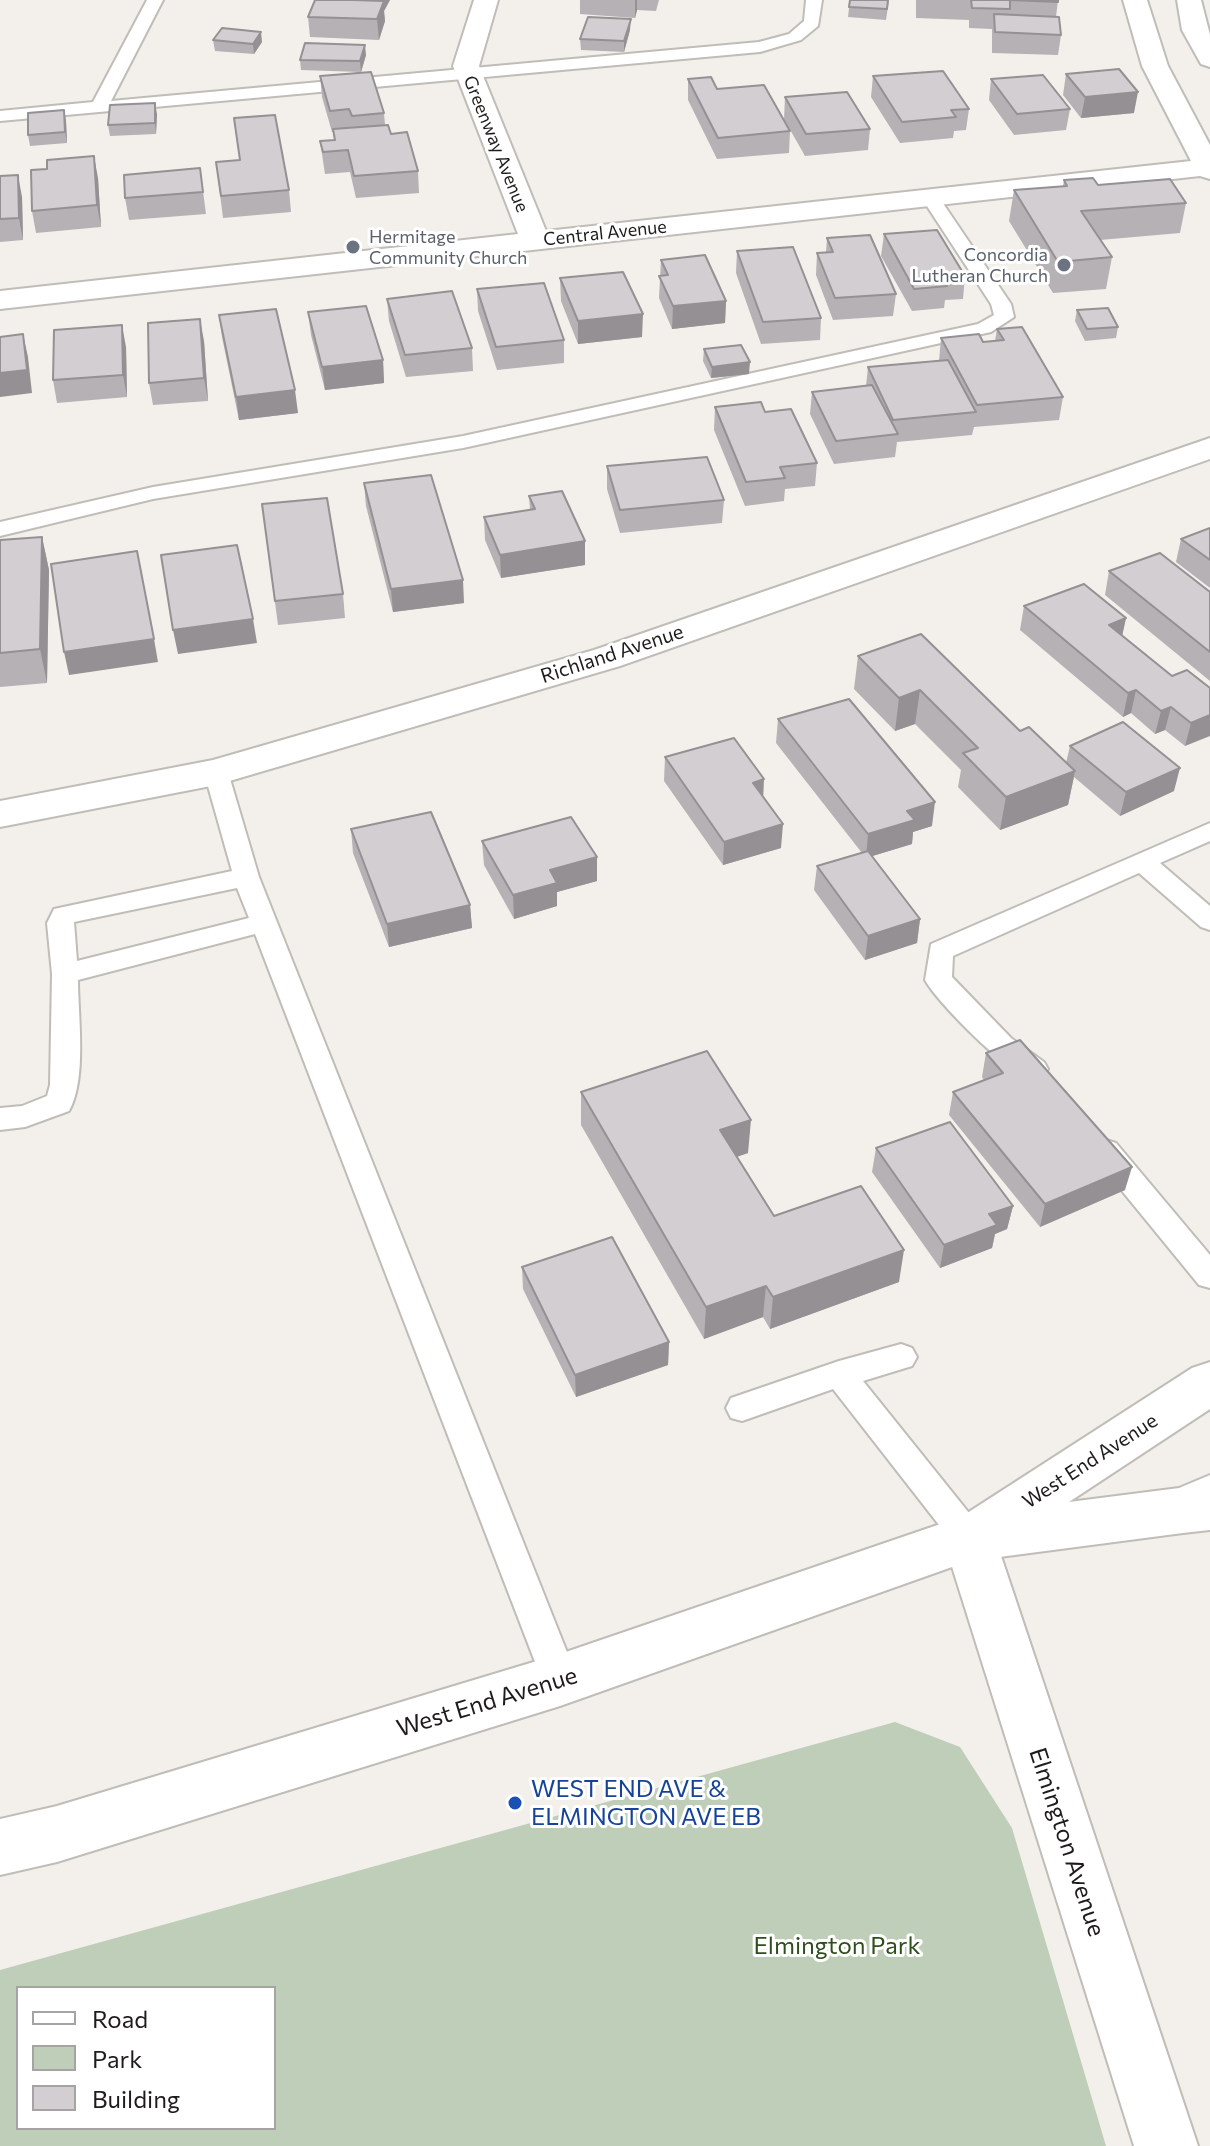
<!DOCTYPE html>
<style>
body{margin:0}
#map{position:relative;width:1210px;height:2146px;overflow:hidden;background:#f3f0eb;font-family:Commissioner,sans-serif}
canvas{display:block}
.legend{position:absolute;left:16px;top:1986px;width:260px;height:144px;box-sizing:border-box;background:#fff;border:2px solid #a5a4a3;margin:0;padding:10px 14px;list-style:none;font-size:24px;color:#1d1c1a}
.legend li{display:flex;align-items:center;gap:16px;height:40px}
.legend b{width:40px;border:2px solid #a5a4a3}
</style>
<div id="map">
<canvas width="1210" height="2146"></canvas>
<ul class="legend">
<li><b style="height:10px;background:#fff"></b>Road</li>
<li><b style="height:22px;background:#bfceb8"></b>Park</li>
<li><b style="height:22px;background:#d3ced2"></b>Building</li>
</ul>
</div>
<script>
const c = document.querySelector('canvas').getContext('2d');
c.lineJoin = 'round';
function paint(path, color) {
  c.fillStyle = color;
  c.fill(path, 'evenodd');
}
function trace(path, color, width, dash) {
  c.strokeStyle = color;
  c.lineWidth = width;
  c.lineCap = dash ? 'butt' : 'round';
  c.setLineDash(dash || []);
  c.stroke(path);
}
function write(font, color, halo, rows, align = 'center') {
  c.font = font + ' Commissioner,sans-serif';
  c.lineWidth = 6;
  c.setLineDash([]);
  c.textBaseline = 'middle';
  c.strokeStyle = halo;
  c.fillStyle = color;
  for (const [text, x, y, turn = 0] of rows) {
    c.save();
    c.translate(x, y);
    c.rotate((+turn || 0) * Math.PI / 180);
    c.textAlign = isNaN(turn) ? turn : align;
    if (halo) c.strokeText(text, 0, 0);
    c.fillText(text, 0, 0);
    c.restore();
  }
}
const green = new Path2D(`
 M895,1722L960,1747L1012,1828L1106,2146H0V1970ZM18,1988H274V2128H18Z`);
const service = new Path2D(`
 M147,0H163L111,101L759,42L789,34L804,21L806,0H822L818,26L801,40L760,52L0,121V111L93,102Z
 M930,192L936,193L1011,304L1014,317L991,332L463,448L153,499L0,536V522L153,487L463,436L978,324L994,315L991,304L921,197Z
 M216,764L228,772L259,877L578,1680L572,1692L560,1696L548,1692L542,1680L255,934L78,980C78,1017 87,1079 69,1111L25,1127L0,1130V1108L22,1106L47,1096L50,1085L52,974L47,923L54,909L232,871L204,772ZM237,888L249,918L77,961L74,922Z
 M1210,823V841L1160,863L1210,906V930L1201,927L1139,873L953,956L952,977L1011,1038L1044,1062L1048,1069L1044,1076C1037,1078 1032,1080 1026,1077C1000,1065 939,1004 925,980L931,944Z
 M1106,1140L1116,1143L1210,1255V1288L1199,1285L1096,1159L1092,1151L1096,1143Z
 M901,1344L912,1348L917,1357L912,1366L863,1381L981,1528L986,1538L981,1548L969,1553L957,1548L833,1389L742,1421L731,1418L726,1408L731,1398L839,1361Z`);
const minor = new Path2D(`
 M474,0H498L479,66L546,231L1191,161L1142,66L1123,0H1147L1168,66L1210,145V179L1200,176L0,309V291L518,234L453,66Z
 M1177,0H1201L1210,35V67L1201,64L1182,30Z
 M1210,438V459L620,666L216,785L0,827V801L213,760L594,650Z`);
const tertiary = new Path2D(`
 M969,1515L988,1522L995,1538L1198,2146H1134L943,1538L950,1522Z`);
const primary = new Path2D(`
 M1210,1362V1409L1069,1502L1179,1488L1210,1475V1522L1183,1533L969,1561L560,1706L57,1862L0,1875V1819L57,1806L560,1654L961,1517L1192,1368Z`);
const motorway = new Path2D(`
 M1210,1484V1530L1183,1533L1165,1526L1157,1510L1165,1494Z`);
const wall = new Path2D(`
 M315,0H390L384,11L385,21L379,40L310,37L308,17Z
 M580,0H659L656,11L637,10L635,18L580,14Z
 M850,0H889L886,20L848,17Z
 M916,0H1058L1056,17L1061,35L1058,55L992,53V29L969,28V20L916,18Z
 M630,30L624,52L581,50L580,39Z
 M213,40L262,42L254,54L215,51Z
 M366,55L361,72L301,70L300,60Z
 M1066,74L1134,113L1081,118L1063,95Z
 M320,76L384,113L385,125L418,171L419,193L356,198L350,172L325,174L320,141L334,140L333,132H332L322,97Z
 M873,76L969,109L966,130L954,131L953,138L900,143L871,97Z
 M688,79L790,131L789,153L717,159L688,100Z
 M991,79L1070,109L1066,130L1014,135L989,100Z
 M785,97L870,129L868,150L805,156L784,119Z
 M64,110L66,121L67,143L30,146L28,135Z
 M157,114L156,134L110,136L108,125Z
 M216,162L289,190L291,212L223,218Z
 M200,168L206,214L129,220L125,198Z
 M0,176L22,197L23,240L0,242Z
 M98,178L101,227L36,233L32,211Z
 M1064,180L1098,185L1186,203L1180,233L1100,240L1112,257L1106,289L1053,293L1009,221L1014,190L1063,186Z
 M884,234L965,276L963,299L945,300L944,308L912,311L881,256Z
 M827,238L896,294L893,316L833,320L816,275L817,253L826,252Z
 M737,251L821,318L820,340L761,344L736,273Z
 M661,260L726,301L725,323L672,329L659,298Z
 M560,278L642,337L578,344L561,301Z
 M477,289L564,340V363L497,370L478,311Z
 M387,299L472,348L473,371L406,377L389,321Z
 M1077,310L1118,327L1116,338L1085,341L1075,321Z
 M308,312L383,360L384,383L325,390L311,335Z
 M219,315L298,413L239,420L222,337Z
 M997,329L1063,397L1059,420L974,427L972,435L897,442L895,457L834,464L810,414L812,392L866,386L868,367L939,361L941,338L983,342L995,341Z
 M204,341L208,401L153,405L149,383Z
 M126,347L127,397L57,403L53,380Z
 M704,349L749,374L711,378L703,361Z
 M715,407L765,412L817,463L815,486L785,489L784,501L745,506L714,430Z
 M607,466L724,500L722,523L620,533L607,489Z
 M364,483L464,603L393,612L366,506Z
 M529,496L585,565L501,578L485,540L484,517L530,510Z
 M262,504L343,594L345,618L278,625Z
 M1210,528V588L1176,562L1181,539Z
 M42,537L49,570L47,683L0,687V540Z
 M1109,571L1210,592V681L1105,595Z
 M1024,606L1126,618L1122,636L1172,676L1210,688L1185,746L1165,730L1155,734L1131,713L1123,717L1020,630Z
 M858,656L1020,731L1066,763L1070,746L1174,791L1120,816L1074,777L1068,805L1000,830L958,787L961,770L915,724L895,731L854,689Z
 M778,719L932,826L913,832L912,844L872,856L920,919L917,943L865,960L814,890L817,866L862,853L776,743Z
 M665,757L763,797L781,848L723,865L664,781Z
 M351,829L470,905L472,928L389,947L353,853Z
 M482,841L597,881L557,892V906L514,919L484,865Z
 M986,1053L1125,1190L1040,1227L949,1115L953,1092L984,1080L982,1077Z
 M581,1092L748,1153L737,1157L774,1216L899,1282L770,1329L763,1317L704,1339L581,1125Z
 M876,1148L1013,1206L1007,1229L995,1234L992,1248L940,1268L872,1172Z
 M522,1267L669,1342L668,1365L576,1397L523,1289Z`);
const shadedWall = new Path2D(`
 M381,0H390L384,11L385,21L379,40L377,19L382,6Z
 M635,0H637V10L635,18Z
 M631,19L630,30L624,52V41Z
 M261,32L262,42L254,54L253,44Z
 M365,45L366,55L361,72L360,61Z
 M1138,92L1134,113L1081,118L1085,97Z
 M155,103L157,114L156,134L155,123Z
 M64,110L66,121L67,143L65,132Z
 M94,156L98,178L101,227L97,205Z
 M18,175L22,197L23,240L19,218Z
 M726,301L725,323L672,329L673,306Z
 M643,314L642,337L578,344V321Z
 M200,319L204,341L208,401L204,378Z
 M122,325L126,347L127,397L123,375Z
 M23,334L28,357L32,393L0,397V373Z
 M383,360L384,383L325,390L322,367Z
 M750,362L749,374L711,378L712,367Z
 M295,390L298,413L239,420L236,397Z
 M42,537L49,570L47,683L40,649Z
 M585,541V565L501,578L500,555Z
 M463,580L464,603L393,612L391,589Z
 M1126,618L1121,641L1109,625Z
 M253,619L257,643L178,654L173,630Z
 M154,639L158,662L69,675L64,652Z
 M920,690L915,724L895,731L899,698Z
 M1136,690L1131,713L1123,717L1128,693Z
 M1171,707L1165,730L1155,734L1161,711Z
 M1210,715V736L1185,746L1191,723Z
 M1180,768L1174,791L1120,816L1126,792Z
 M1075,771L1068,805L1000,830L1006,797Z
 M764,779L763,802L753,783Z
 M935,802L932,826L913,832L912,844L866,858L868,834L907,811Z
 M783,824L781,848L723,865L724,842Z
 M597,857V881L557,892V906L514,919L513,895L550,870Z
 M470,905L472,928L389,947L387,924Z
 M920,919L917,943L865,960L868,936Z
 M751,1120L748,1153L718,1163L720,1130Z
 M1132,1167L1125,1190L1040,1227L1045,1204Z
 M1013,1206L1007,1229L995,1234L992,1248L940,1268L944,1245L989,1214Z
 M904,1250L899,1282L770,1329L773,1297Z
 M766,1286L763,1317L704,1339L706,1307Z
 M669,1342L668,1365L576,1397L575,1375Z`);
const building = new Path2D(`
 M315,0H353L384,1L377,19L308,17Z
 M850,0H888L887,9L849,7Z
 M971,0H1058V2L1010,0V9L972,8Z
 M994,14L1059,17L1061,35L995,32Z
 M588,17L631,19L624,41L580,39Z
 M222,28L261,32L253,44L213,40Z
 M305,43L365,45L360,61L300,60Z
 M1119,69L1138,92L1085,97L1066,74Z
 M943,71L969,109L951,110L956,117L902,122L873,76Z
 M371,72L384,113L352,116L349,109L330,111L320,76Z
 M1043,75L1070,109L1017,114L991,79Z
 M711,77L717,89L764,85L790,131L718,138L688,79Z
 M847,92L870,129L806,134L785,97Z
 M155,103V123L108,125L110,105Z
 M64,110L65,132L28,135V113Z
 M275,115L289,190L221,196L216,162L240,160L234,118Z
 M388,125L391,134L407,132L418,171L354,176L348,150L323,152L320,141L335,140L333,129Z
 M94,156L97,205L32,211L31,170L47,169V160Z
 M200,168L203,192L125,198L124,175Z
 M18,175L19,218L0,219V176Z
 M1093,178L1098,185L1170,179L1186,203L1081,211L1112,257L1058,262L1014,190L1067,186L1064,180Z
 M937,230L965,276L942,279L947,286L914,289L884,234Z
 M870,235L896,294L835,298L817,253L833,252L827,238Z
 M793,247L821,318L763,322L737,251Z
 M705,255L726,301L673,306L659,276L668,275L661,260Z
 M623,272L643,314L578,321L560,278Z
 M544,283L564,340L496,347L477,289Z
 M452,291L472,348L405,355L387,299Z
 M366,306L383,360L322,367L308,312Z
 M1108,308L1118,327L1087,329L1077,310Z
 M276,309L295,390L236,397L219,315Z
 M200,319L204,378L149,383L148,323Z
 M122,325L123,375L53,380L54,330Z
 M1022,327L1063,397L977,405L941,338L979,334L983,342L1004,340L997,329Z
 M23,334L27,370L0,373V337Z
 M741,345L750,362L712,367L704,349Z
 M948,360L976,412L893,420L868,367Z
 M872,385L898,434L836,441L812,392Z
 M761,402L765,412L791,409L817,463L780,467L785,478L746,482L715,407Z
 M707,457L724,500L620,510L607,466Z
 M431,475L463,580L391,589L364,483Z
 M562,491L585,541L500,555L484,517L535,509L529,496Z
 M327,498L343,594L275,601L262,504Z
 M1210,528V560L1181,539Z
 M42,537L40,649L0,653V540Z
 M237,545L253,619L173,630L161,555Z
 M137,551L154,639L64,652L51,564Z
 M1160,553L1210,592V652L1109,571Z
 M1084,584L1126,618L1109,625L1172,676L1187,670L1210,688V715L1191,723L1171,707L1161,711L1136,690L1128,693L1024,606Z
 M921,634L1020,731L1029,727L1075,771L1006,797L963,753L978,748L920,690L899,698L858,656Z
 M849,699L935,802L907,811L915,820L868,834L778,719Z
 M1123,722L1180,768L1126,792L1070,746Z
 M734,738L764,779L753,783L783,824L724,842L665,757Z
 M431,812L470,905L387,924L351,829Z
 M571,817L597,857L550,870L557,883L513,895L482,841Z
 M868,851L920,919L868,936L817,866Z
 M1020,1040L1132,1167L1045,1204L953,1092L1003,1073L986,1053Z
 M707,1051L751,1120L720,1130L774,1216L861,1186L904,1250L773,1297L766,1286L706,1307L581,1092Z
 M950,1122L1013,1206L989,1214L997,1225L944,1245L876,1148Z
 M612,1237L669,1342L575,1375L522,1267Z`);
const markers = [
 [353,247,8,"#6b7280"],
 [1064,265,8,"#6b7280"],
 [515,1803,8,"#1a4fb4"]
];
const farStreetnames = [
 ["Greenway Avenue",496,144,68],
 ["Central Avenue",605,233,-6]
];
const farWorshipnames = [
 ["Hermitage",369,237],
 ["Community Church",369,258],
 ["Concordia",1048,255,"right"],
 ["Lutheran Church",1048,276,"right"]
];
const streetNames = [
 ["Richland Avenue",612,654,-18],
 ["West End Avenue",1090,1461,-33]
];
const nearStreetnames = [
 ["West End Avenue",487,1702,-17],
 ["Elmington Avenue",1067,1842,72]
];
const nearTransitnames = [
 ["WEST END AVE &",531,1789],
 ["ELMINGTON AVE EB",531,1817]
];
const nearParknames = [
 ["Elmington Park",837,1946]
];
paint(green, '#bfceb8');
trace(service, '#c0bdb8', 4);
trace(minor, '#c0bdb8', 4);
trace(tertiary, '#c0bdb8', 4);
trace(primary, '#c0bdb8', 4);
trace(motorway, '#c0bdb8', 4);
paint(service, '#fff');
paint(minor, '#fff');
paint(tertiary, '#fff');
paint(primary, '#fff');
paint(motorway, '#fff');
paint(wall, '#b5b1b5');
paint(shadedWall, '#949093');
paint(building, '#d3ced2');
trace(building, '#949093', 2);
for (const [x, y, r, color] of markers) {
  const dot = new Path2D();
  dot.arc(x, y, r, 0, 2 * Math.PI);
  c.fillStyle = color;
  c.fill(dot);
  trace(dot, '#fff', 3);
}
write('18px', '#1d1c1a', '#fff', farStreetnames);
write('18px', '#5b616d', '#fff', farWorshipnames, 'left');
write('20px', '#1d1c1a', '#fff', streetNames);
write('24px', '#1d1c1a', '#fff', nearStreetnames);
write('24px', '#164399', '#fff', nearTransitnames, 'left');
write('24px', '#2e4e1c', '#fff', nearParknames);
</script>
